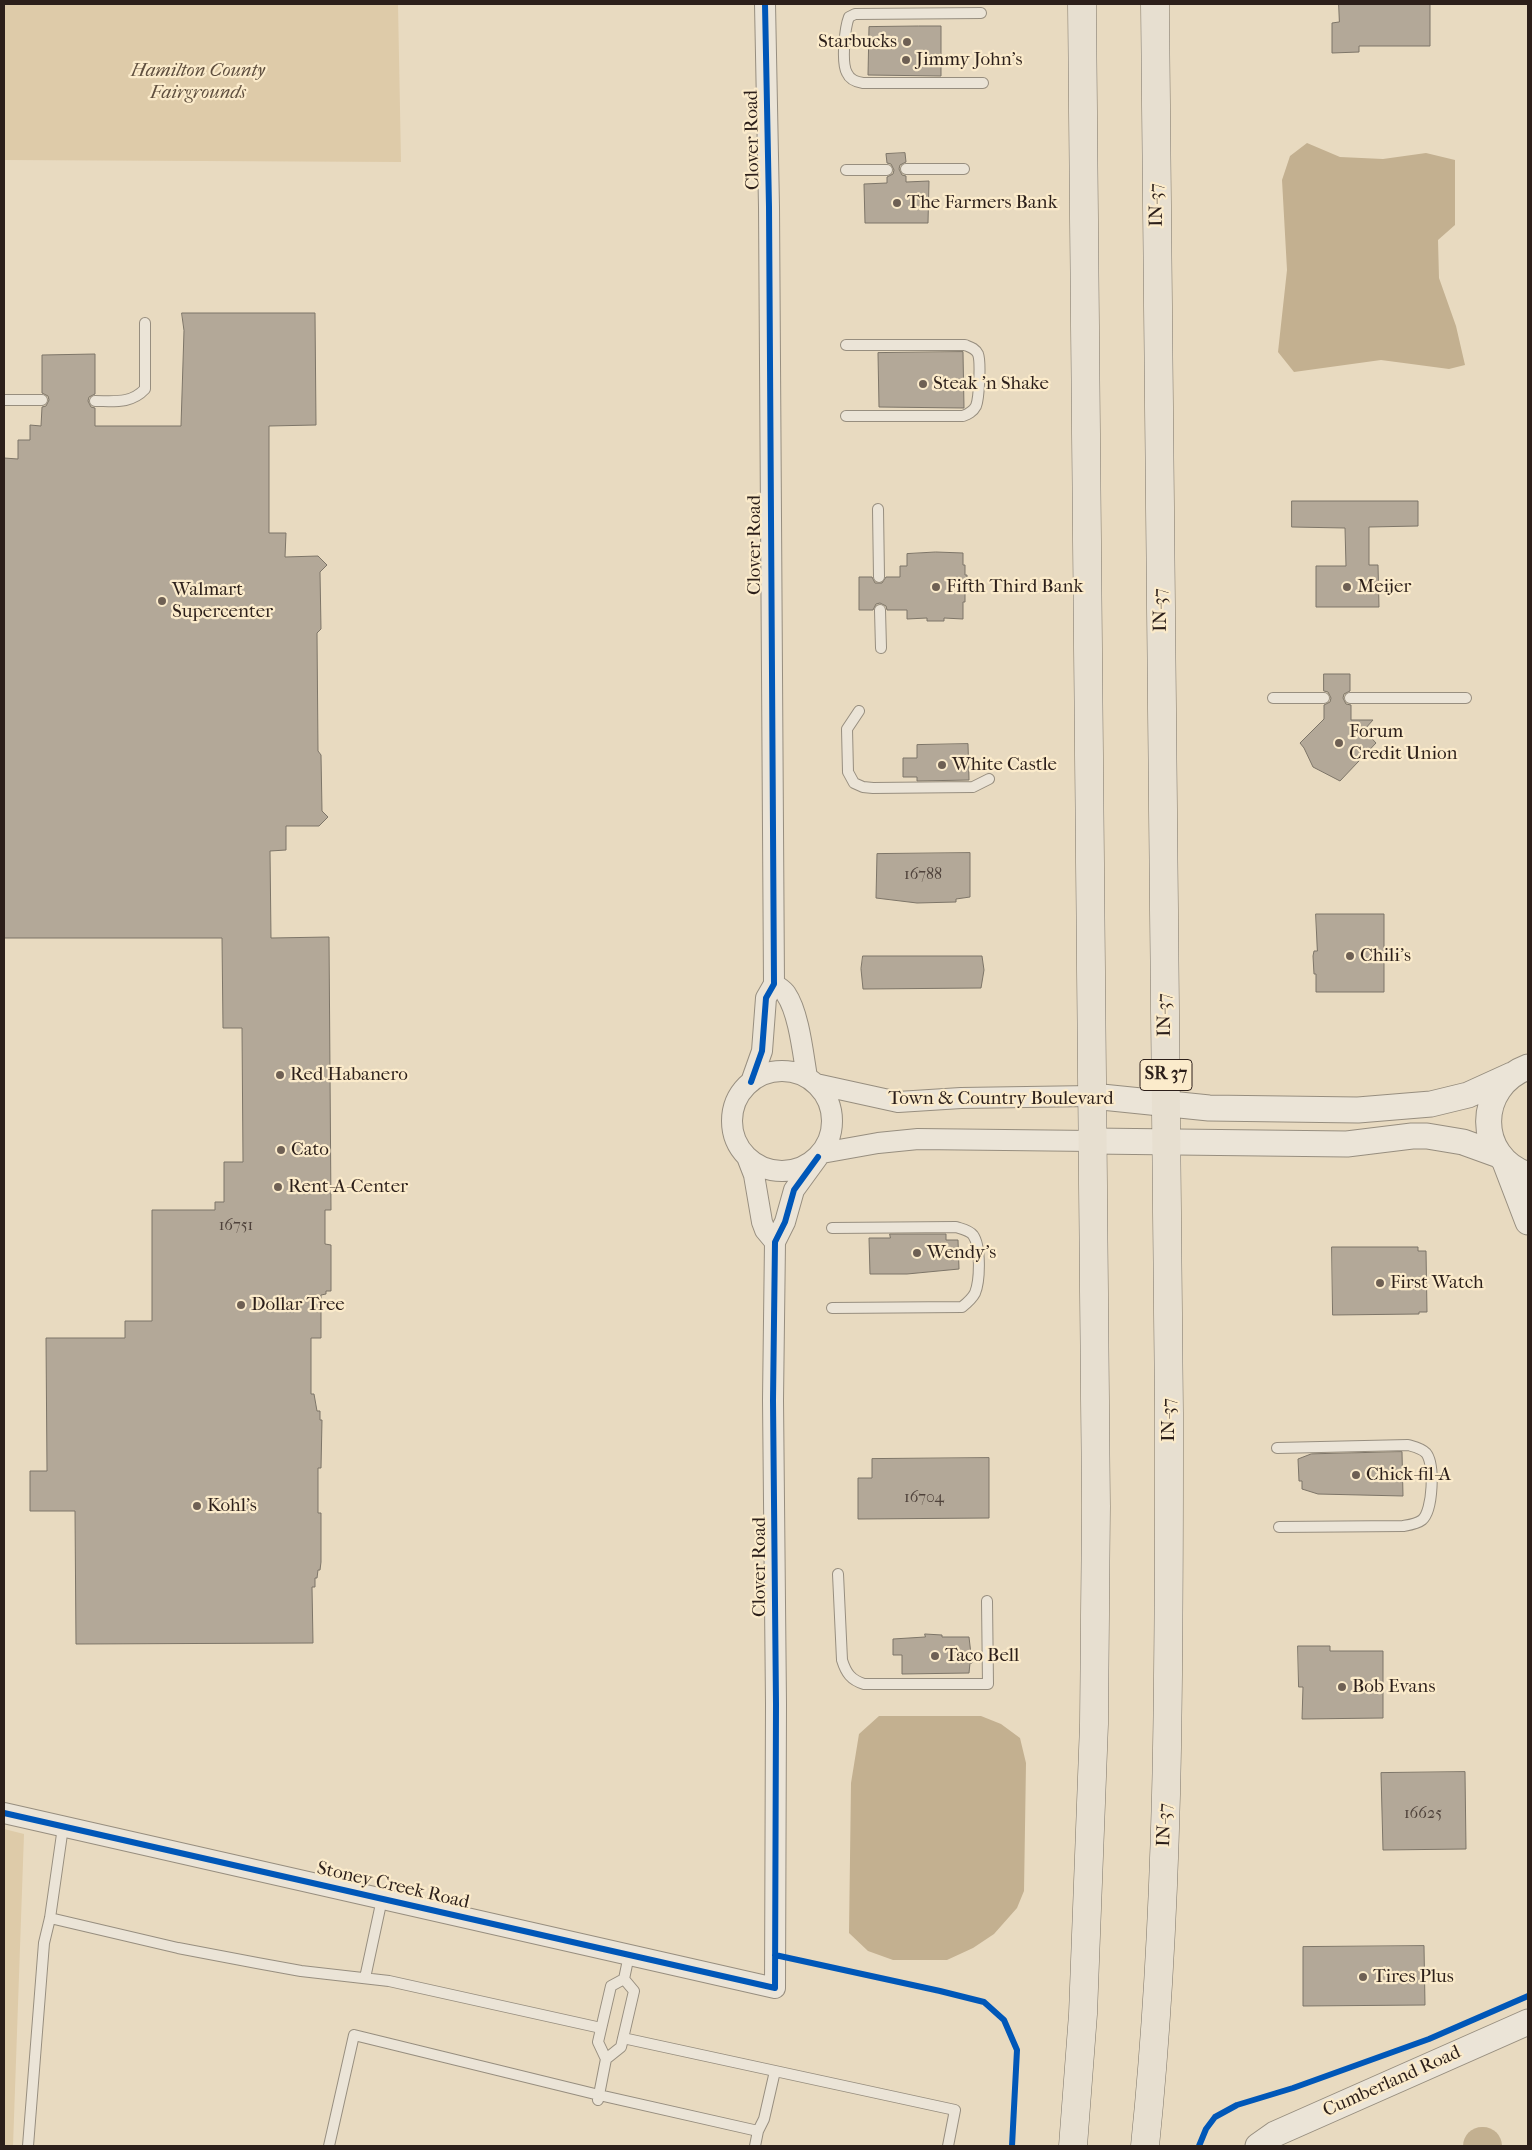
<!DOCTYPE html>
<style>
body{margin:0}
#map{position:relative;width:1532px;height:2150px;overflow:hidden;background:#e8dac0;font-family:"IM FELL French Canon",serif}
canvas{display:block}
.frame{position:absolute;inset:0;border:5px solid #2c1f1a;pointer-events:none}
</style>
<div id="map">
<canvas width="1532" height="2150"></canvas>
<div class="frame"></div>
</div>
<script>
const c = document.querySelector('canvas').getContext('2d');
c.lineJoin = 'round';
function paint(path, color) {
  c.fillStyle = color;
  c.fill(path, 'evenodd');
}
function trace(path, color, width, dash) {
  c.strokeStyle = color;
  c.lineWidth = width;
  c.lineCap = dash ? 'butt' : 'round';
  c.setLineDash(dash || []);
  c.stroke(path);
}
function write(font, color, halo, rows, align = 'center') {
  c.font = font + ' "IM FELL French Canon",serif';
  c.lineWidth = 4.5;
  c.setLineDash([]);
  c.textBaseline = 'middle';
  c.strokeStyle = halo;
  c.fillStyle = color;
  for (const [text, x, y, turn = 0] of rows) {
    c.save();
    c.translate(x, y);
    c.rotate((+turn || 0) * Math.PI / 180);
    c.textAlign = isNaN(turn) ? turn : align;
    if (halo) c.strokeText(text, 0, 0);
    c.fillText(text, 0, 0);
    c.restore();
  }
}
const green = new Path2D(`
 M4,4H398L401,162L4,160Z
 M4,1829L24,1834L13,2146H4Z`);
const water = new Path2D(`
 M1307,143L1340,157L1383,159L1426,153L1455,160V225L1438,240L1439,278L1456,326L1465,365L1449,369L1381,360L1294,372L1278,352L1287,270L1282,180L1290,156Z
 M879,1716H981L1001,1724L1020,1738L1026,1763L1024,1891L1017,1908L994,1934L973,1948L947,1960H893L868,1951L849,1933L851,1783L859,1734Z`);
const river = new Path2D(`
 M1482,2146H1483`);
const building = new Path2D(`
 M1339,4H1430V46H1359V52L1332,53V23L1339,22Z
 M919,26H941V76L868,75L869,27Z
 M905,153L906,162L900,165L899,169L902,175L906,176V182L929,181L928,223H865L864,184L887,183V177L893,174L894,170L891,164L887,163L886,154Z
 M182,313H315L316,425L269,426V533H286L285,557L318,556L327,565L320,572L321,629L317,633L318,751L321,755L322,811L328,817L319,826H286V850L270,851L271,938L329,937L331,1210H325V1244L331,1245V1291H326V1294L321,1295V1338H311V1394H314L317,1411H320V1420H322L321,1468H318V1513H321V1562L320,1570H318L317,1578H315V1587H312L313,1643L76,1644L75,1511H30V1471H47L46,1338H125V1321H152V1210H215V1202H224V1162H243L242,1028H223L222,938H4V458L18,459V440H30V425L41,426L42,407L46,406L49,400L48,396L42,393V355L95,354V394L89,397L88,401L91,407L95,408V426H181L184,331Z
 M963,352L964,408L879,407L878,353Z
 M1292,501H1418V526L1369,527V565H1378L1379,607H1316V566H1346L1345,528L1292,527Z
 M936,552L963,553V565H965V575H967V592H965V602H963V619L944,618V621H927V618L907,619V610H887L886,606L880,603L876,604L873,610H859V577H872L875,583H882L886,577H900V566H907V554Z
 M1324,674H1350V691L1344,694L1343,698L1346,704L1351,705V720H1373L1364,730L1376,743L1340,781L1313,767L1304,748L1300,743L1324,719V705L1330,702L1331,698L1328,692L1324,691Z
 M968,744L969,780L917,781V777H903V758H917V745Z
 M970,853V897L956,899V902L917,903L876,898L877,854Z
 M1316,914H1384V992H1316V974H1314L1313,956L1314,951H1317Z
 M863,956H982L984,970L981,988L863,989L861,969Z
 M890,1234H946V1240H958L959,1269L907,1274H870L869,1238H890Z
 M1332,1247H1418V1251H1426L1427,1312H1419V1314L1333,1315Z
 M1402,1452L1403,1496L1318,1494L1302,1489V1481H1299L1298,1459L1311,1454Z
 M989,1458V1518L858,1519V1478H872V1459Z
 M925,1634L942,1635V1637H969L972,1663H970L969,1673L902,1674V1655H893V1639L925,1637Z
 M1298,1646H1330V1651H1383V1718L1302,1719L1303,1687H1299Z
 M1465,1772L1466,1849L1383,1850L1381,1773Z
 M1424,1946L1425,2005L1303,2006V1947Z`);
const service = new Path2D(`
 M981,13L855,14L849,17C845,27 841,63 847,73C850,80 856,82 863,83H983
 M906,169H964
 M846,170H887
 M4,400H42
 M95,401C114,401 131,404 145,389V323
 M846,416H963C968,414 973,412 976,406C979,399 981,362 978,354C975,348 970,347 965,345H846
 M878,509L879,577
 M880,610L881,648
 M1273,698H1324
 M1350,698H1466
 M859,711L847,729L848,772L854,783L863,787L873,788L973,787L989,779
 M832,1228L956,1227C962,1229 969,1230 973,1235C981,1246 980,1281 975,1293C972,1299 967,1303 962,1307L832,1308
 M1277,1448L1408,1445C1415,1447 1421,1448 1426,1453C1435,1464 1433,1511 1422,1520C1417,1524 1409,1525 1403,1526L1279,1527
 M838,1574L842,1660C846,1673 851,1680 864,1684H988L987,1601
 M50,1918L178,1948L257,1963L301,1971L389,1981L601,2028
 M365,1978L382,1899
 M624,1979L634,1991L621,2047L606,2059L598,2042L611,1986Z
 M624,1979L629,1955
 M623,2038L955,2110L948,2146
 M598,2100L606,2059
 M758,2131L764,2119L775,2071
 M28,2146L44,1943L50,1918L63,1827
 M329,2146L354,2035L599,2095L758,2131L755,2146`);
const minor = new Path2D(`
 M774,984C778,987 784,990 786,994C799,1013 803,1054 807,1077
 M732 1121a50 50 0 1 1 100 0a50 50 0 1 1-100 0Z
 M751,1082L762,1051L766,998L774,984L769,207L765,4
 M816,1084L898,1102L961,1098L1092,1096
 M822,1153L878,1143L918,1139L1092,1141
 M747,1157L754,1175L762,1222L765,1230L775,1242
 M4,1813L775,1988L776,1704L773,1400L775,1242L785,1222L794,1190L818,1157`);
const tertiary = new Path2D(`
 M1528,1067C1476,1086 1475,1157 1528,1175
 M1092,1096L1209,1108L1358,1110L1431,1104L1468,1095L1512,1075
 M1092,1141L1347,1144L1412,1136H1427L1463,1142L1499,1155
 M1505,1162L1528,1222
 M1258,2146L1275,2134L1528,2022`);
const trunk = new Path2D(`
 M1073,2146L1083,2014L1094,1724L1096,1506L1082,4
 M1145,2146C1170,1903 1169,1657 1169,1412L1155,4`);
const cycleway = new Path2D(`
 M751,1082L762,1051L766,998L774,984L769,207L765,4
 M4,1813L775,1988L776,1704L773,1400L775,1242L785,1222L794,1190L818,1157
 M775,1955L940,1991L984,2002L1004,2020L1017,2050L1012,2146
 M1199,2146L1206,2129L1215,2117L1237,2105L1293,2088L1429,2039L1528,1996`);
const markers = [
 [907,42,5,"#6e6054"],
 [906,60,5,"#6e6054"],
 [897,203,5,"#6e6054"],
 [923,384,5,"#6e6054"],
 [936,587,5,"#6e6054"],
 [1347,587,5,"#6e6054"],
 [162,601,5,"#6e6054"],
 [1339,743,5,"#6e6054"],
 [942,765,5,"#6e6054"],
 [1350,956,5,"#6e6054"],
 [280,1075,5,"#6e6054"],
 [281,1150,5,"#6e6054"],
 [278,1187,5,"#6e6054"],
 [917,1253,5,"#6e6054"],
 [1380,1283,5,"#6e6054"],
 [241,1305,5,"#6e6054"],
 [1356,1475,5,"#6e6054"],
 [197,1506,5,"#6e6054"],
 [935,1656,5,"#6e6054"],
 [1342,1687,5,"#6e6054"],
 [1363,1977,5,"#6e6054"]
];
const numberNames = [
 ["16788",923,875],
 ["16751",236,1226],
 ["16704",924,1498],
 ["16625",1423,1814]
];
const shields = [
 [1166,1075,52]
];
const shieldNames = [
 ["SR 37",1166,1075]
];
const poiNames = [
 ["Starbucks",897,42,"right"],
 ["Jimmy John's",916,60],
 ["The Farmers Bank",907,203],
 ["Steak 'n Shake",933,384],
 ["Fifth Third Bank",946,587],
 ["Meijer",1357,587],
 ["Walmart",172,590],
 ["Supercenter",172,612],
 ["Forum",1349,732],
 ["Credit Union",1349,754],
 ["White Castle",952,765],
 ["Chili's",1360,956],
 ["Red Habanero",290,1075],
 ["Cato",291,1150],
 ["Rent-A-Center",288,1187],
 ["Wendy's",927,1253],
 ["First Watch",1390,1283],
 ["Dollar Tree",251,1305],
 ["Chick-fil-A",1366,1475],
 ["Kohl's",207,1506],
 ["Taco Bell",945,1656],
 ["Bob Evans",1352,1687],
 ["Tires Plus",1373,1977]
];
const parkNames = [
 ["Hamilton County",198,71],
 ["Fairgrounds",198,93]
];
const streetNames = [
 ["Clover Road",753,140,-91],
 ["IN-37",1157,205,-91],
 ["Clover Road",755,545,-90],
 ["IN-37",1161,610,-91],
 ["IN-37",1165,1015,-91],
 ["Town & Country Boulevard",1001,1099],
 ["IN-37",1169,1420,-90],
 ["Clover Road",760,1567,-90],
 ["IN-37",1165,1825,-88],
 ["Stoney Creek Road",393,1886,13],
 ["Cumberland Road",1392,2082,-24]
];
paint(green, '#decba9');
paint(water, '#c3b090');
trace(river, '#c3b090', 38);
paint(building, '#b3a898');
trace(building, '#7d7568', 1);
trace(service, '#978e7f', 12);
trace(minor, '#978e7f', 22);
trace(tertiary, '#978e7f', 27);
trace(trunk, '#7d7568', 29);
trace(service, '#ebe4d7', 10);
trace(minor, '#ebe4d7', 20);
trace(tertiary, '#ebe4d7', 25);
trace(trunk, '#e7dfd0', 28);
trace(cycleway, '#0057b8', 6);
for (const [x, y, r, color] of markers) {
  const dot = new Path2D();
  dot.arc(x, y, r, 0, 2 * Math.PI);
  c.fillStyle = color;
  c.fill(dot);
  trace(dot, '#fbebcb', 2);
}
write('16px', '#4e413a', null, numberNames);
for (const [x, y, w] of shields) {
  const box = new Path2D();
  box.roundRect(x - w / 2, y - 15.5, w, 31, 4);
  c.fillStyle = '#fbebcb';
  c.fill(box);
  trace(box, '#2c1f1a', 1);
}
write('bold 18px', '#2c1f1a', null, shieldNames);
write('19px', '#2c1f1a', '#fbebcb', poiNames, 'left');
write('italic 19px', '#5f4f3f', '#fbebcb', parkNames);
write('19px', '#2c1f1a', '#fbebcb', streetNames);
</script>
